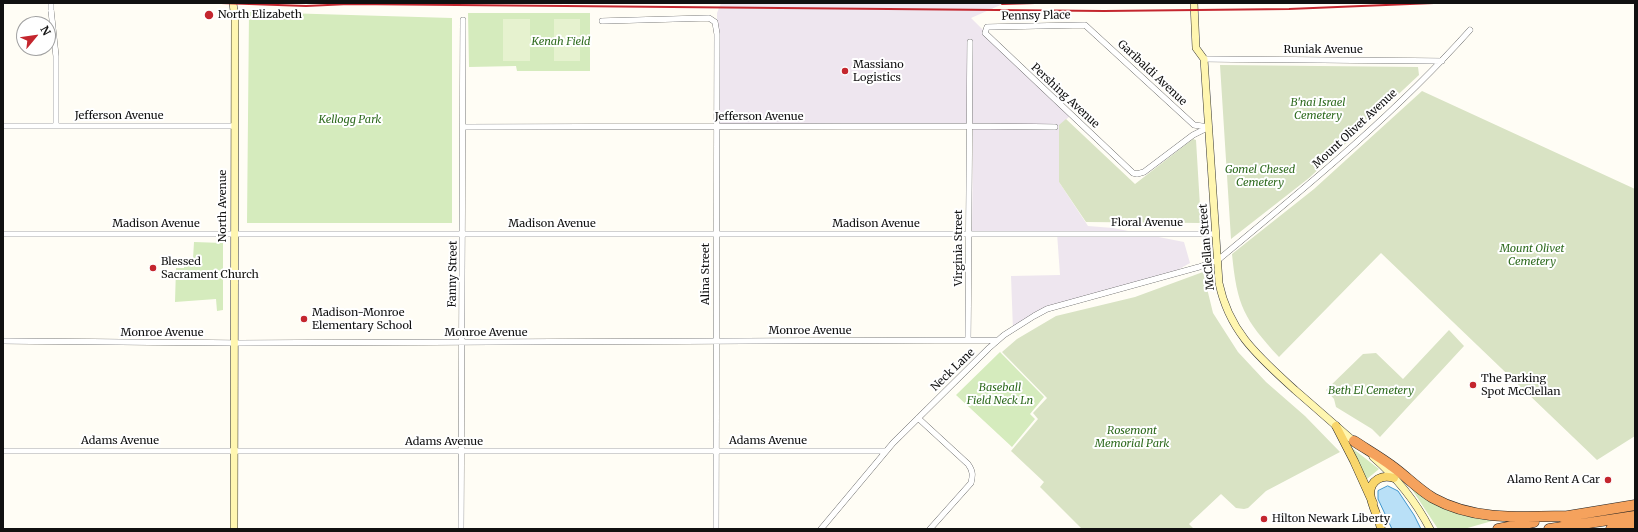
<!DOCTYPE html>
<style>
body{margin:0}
#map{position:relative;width:1638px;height:532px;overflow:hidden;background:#fffdf5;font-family:Merriweather,serif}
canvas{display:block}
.frame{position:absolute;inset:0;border:4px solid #111;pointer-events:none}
.north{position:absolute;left:16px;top:16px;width:40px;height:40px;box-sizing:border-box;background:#fff;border:1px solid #a0a0a0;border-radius:50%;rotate:61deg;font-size:11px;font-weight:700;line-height:16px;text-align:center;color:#111}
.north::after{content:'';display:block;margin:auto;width:14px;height:18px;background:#c4262e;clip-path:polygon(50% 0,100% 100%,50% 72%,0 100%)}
</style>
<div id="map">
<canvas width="1638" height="532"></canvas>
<div class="frame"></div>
<div class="north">N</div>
</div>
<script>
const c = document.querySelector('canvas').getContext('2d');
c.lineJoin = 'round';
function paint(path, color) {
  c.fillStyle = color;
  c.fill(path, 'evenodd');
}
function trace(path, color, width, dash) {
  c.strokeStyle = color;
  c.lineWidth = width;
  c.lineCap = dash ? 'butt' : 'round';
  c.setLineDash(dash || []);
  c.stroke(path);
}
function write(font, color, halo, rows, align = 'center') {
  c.font = font + ' Merriweather,serif';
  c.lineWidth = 4;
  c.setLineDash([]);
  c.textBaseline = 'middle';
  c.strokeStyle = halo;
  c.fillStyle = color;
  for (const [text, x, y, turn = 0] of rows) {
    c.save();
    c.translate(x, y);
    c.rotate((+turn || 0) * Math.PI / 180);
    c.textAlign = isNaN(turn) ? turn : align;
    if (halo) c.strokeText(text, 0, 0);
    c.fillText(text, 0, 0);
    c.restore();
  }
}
const industrial = new Path2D(`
 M721,3H1005L971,18L1070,116L1059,126V182L1088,226L1113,228L1184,242L1190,263L1160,280L1027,317L1013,330L1011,276L1060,275L1057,233H972L973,128L718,126L717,13Z`);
const green = new Path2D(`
 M249,12L452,18V223H247Z
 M468,13H590V71H517L516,66L469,67Z
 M194,242L223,243V310L217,311L216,299L175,302L176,268H184V259H193Z
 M1000,352L1044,397L1030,414L1035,419L1012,447L956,395Z
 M1352,448L1379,469L1367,479Z
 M1411,488L1444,508L1492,521L1464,529H1438Z`);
const cemetery = new Path2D(`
 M1220,65L1418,67L1419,75L1309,178L1231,239Z
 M1422,91L1635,189V436L1597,460L1381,253L1279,357C1244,319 1237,306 1232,254L1314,189Z
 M1066,119L1135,184L1193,139L1196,140L1201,223L1086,222L1059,182V125Z
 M1203,272L1213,313L1238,352L1266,382L1305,416L1340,452L1266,491L1248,508L1244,509L1236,508L1221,494L1189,524L1194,529H1082L1040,487L1044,482L1011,451L1038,419L1033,413L1047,398L1002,352L1017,339L1056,316L1135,297Z
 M1449,330L1464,346L1380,437L1372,429L1336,407L1334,399L1326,390L1363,354L1376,353L1403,379Z`);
const pitch = new Path2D(`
 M503,19H530V61H503Z
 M554,19H580V61H554Z`);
const water = new Path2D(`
 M1388,486L1398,491L1414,515L1421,529H1392L1378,499V491Z`);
const street = new Path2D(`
 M51,10L56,56V126
 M602,21L709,18L715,22L717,34L716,529
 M1085,25L1194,125L1209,127L1193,135L1144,172L1137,174L1133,173L985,33L987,27Z
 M1204,59L1442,61
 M3,126H234
 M463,127L969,126L1055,127
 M3,234H1216
 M968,340L970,42
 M3,341L239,343L998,340
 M918,418L968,464C973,471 973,475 971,483L930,529
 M3,451H886
 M461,529L463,20
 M821,529L893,443L989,348L1004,335L1034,316L1047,309L1199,267L1218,260C1306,187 1394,115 1470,30`);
const secondary = new Path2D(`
 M233,3L235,19L234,529
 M1194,3L1196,48L1204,59L1219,283C1229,332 1259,357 1295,390C1316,408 1336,426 1357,444
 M1373,457C1396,477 1416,502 1430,529`);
const primary = new Path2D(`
 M1336,426L1354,461L1373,503
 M1381,529C1379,514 1360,490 1378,479C1383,476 1388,476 1394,478`);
const highway = new Path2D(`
 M1354,441C1366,449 1380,457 1392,466C1406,476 1418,489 1433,498C1474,521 1522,517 1568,516
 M1562,517L1635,505
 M1498,529L1534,522
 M1549,529L1635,516
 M1611,529L1635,525`);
const rail = new Path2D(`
 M3,3H221L306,6L349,4L1104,11L1289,9L1434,3
 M1634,3H1635
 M1002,4L1035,3`);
const streetBridge = new Path2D(`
 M51,3V10`);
const markers = [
 [209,15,5,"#c4262e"],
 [845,71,4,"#c4262e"],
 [153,268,4,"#c4262e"],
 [304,319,4,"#c4262e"],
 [1473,385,4,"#c4262e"],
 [1608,480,4,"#c4262e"],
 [1264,519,4,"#c4262e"]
];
const poiNames = [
 ["North Elizabeth",218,15],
 ["Massiano",853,65],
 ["Logistics",853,78],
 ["Blessed",161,262],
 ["Sacrament Church",161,275],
 ["Madison-Monroe",312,313],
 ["Elementary School",312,326],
 ["The Parking",1481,379],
 ["Spot McClellan",1481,392],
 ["Alamo Rent A Car",1600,480,"right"],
 ["Hilton Newark Liberty",1272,519]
];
const streetNames = [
 ["Pennsy Place",1036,16,-1],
 ["Runiak Avenue",1323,50],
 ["Garibaldi Avenue",1152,73,43],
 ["Pershing Avenue",1065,96,43],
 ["Jefferson Avenue",119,116],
 ["Jefferson Avenue",759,117],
 ["Mount Olivet Avenue",1355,129,-43],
 ["North Avenue",223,206,-90],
 ["Floral Avenue",1147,223],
 ["Madison Avenue",156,224],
 ["Madison Avenue",552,224],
 ["Madison Avenue",876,224],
 ["McClellan Street",1207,247,-95],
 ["Virginia Street",959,248,-90],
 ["Fanny Street",453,274,-89],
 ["Alina Street",706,274,-90],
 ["Monroe Avenue",810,331],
 ["Monroe Avenue",162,333],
 ["Monroe Avenue",486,333],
 ["Neck Lane",953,370,-44],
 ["Adams Avenue",120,441],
 ["Adams Avenue",768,441],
 ["Adams Avenue",444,442]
];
const parkNames = [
 ["Kenah Field",561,42],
 ["B'nai Israel",1318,103],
 ["Cemetery",1318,116],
 ["Kellogg Park",350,120],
 ["Gomel Chesed",1260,170],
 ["Cemetery",1260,183],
 ["Mount Olivet",1532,249],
 ["Cemetery",1532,262],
 ["Baseball",1000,388],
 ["Field Neck Ln",1000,401],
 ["Beth El Cemetery",1371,391],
 ["Rosemont",1132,431],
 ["Memorial Park",1132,444]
];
paint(industrial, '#eee6ef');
paint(green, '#d5ebbd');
paint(cemetery, '#d9e3c4');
paint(pitch, '#e6f2cf');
paint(water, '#b9e0f7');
trace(water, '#3f96cf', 1);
trace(street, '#444', 6);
trace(secondary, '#333', 8);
trace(primary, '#222', 9);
trace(highway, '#222', 11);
trace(street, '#fff', 5.5);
trace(secondary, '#fff6b0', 7);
trace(primary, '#f9d66b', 8);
trace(highway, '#f5a25d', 10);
trace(rail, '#c4262e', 2);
trace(streetBridge, '#444', 6, []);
trace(streetBridge, '#fff', 5.5);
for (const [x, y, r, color] of markers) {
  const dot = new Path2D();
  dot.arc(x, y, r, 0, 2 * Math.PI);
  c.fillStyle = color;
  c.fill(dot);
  trace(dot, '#fff', 1.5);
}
write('11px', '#111', '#fff', poiNames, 'left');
write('11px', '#111', '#fff', streetNames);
write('italic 11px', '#2f6b1f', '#fff', parkNames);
</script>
